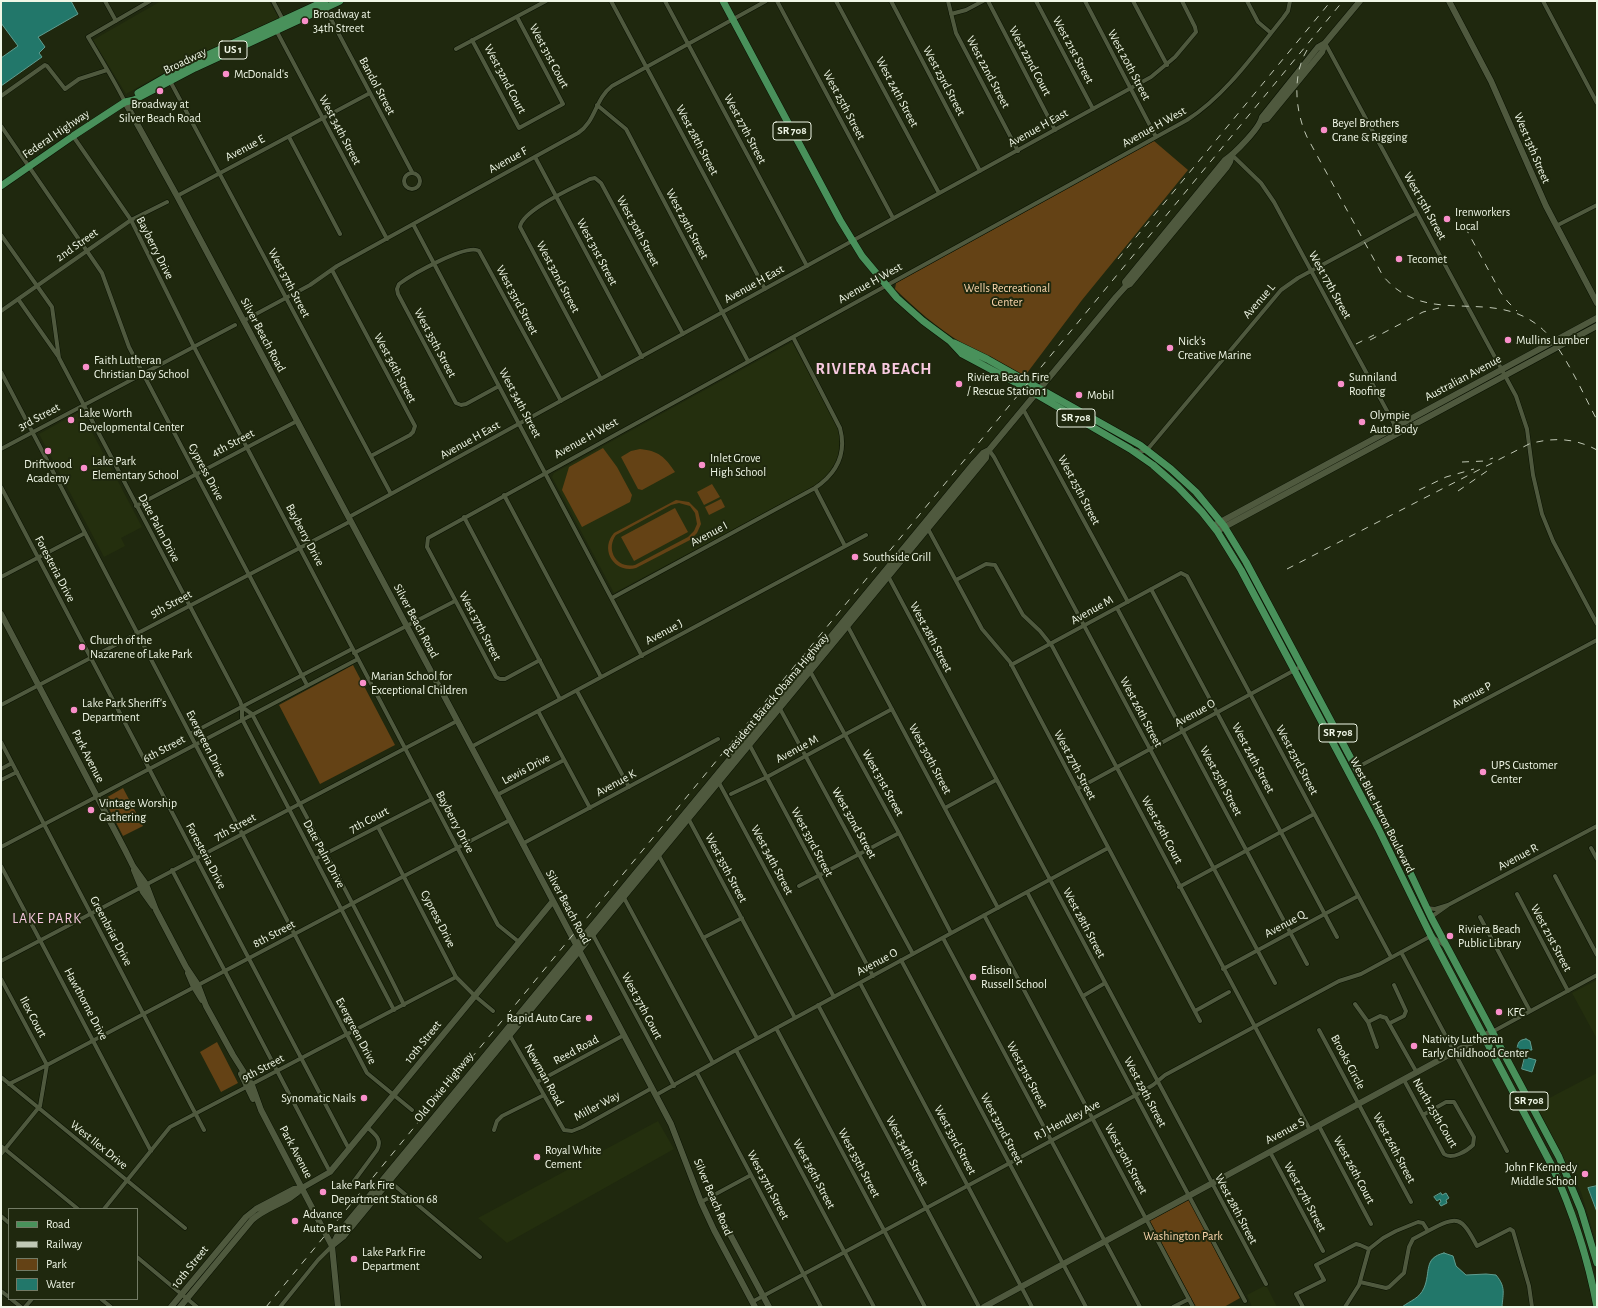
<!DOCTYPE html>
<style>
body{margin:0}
#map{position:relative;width:1598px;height:1308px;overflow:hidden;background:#1f280e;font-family:"Alegreya Sans",sans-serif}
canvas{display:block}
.frame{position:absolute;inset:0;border:2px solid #f0f7e7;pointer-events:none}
.legend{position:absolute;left:8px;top:1208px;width:130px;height:92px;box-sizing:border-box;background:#1f280e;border:1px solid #737b65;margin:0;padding:5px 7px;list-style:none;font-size:12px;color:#f0f7e7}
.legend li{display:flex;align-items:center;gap:8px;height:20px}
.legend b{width:20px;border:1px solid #737b65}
</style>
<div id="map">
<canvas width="1598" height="1308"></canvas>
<div class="frame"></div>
<ul class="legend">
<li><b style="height:5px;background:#49915b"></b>Road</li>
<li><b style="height:5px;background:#c0c8b5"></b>Railway</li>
<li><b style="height:11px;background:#644215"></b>Park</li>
<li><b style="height:11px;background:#22776a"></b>Water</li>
</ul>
</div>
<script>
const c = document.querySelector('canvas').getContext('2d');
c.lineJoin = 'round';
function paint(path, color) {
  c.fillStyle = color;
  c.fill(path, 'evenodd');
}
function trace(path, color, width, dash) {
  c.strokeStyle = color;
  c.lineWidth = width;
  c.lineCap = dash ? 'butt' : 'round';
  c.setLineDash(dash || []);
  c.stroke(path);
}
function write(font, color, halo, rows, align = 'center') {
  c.font = font + ' "Alegreya Sans",sans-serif';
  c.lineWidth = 4;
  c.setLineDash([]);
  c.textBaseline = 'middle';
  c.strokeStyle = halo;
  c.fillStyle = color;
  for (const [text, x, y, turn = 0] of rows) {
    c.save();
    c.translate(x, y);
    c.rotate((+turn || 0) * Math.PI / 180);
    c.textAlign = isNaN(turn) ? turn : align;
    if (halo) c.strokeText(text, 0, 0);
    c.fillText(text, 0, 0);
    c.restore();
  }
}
const built = new Path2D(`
 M161,1H269L279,18L178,65L126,94L93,40Z
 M792,342L837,425L840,437L838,458L826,478L811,488L614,593L552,477L554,473Z
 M81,411L142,527L121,538L125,546L104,557L39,434Z
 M1597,980V1039L1572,993Z
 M1597,1073V1245L1581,1192L1536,1105Z
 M658,1121L674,1149L507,1243L478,1218Z
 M1266,1285L1277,1307H1252L1247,1295Z`);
const green = new Path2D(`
 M1154,141L1188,170L1082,300L1024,377C1003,365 982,355 962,343C937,328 916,309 895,289L896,283Z
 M603,448L617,467L632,495L630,502L582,527L562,490L569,467Z
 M640,449C659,451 665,457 675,472L642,490L638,489L621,457L631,451Z
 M712,484L720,497L704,505L697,492Z
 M721,499L725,507L709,515L705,507Z
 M676,500L689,502L698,511L701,524L697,533L690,540L636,568C615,574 599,550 614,533ZM679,503L690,506L695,513L697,524L694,531L688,537L635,565C617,569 605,550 616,535L671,505Z
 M675,508L688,532L634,561L621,537Z
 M353,665L395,745L320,784L279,705Z
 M123,788L143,826L123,836L104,799Z
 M217,1042L238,1083L221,1092L200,1052Z
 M1189,1200L1240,1298L1224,1307H1196L1150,1221Z`);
const water = new Path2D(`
 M1,1H71L78,14L38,37L45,47L39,53L42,57L1,86V58L18,46L1,23Z
 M1526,1039L1530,1041L1532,1050H1527L1524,1053H1520L1517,1049C1518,1042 1519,1040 1526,1039Z
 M1525,1057L1536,1060L1532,1072L1522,1069Z
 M1597,1186V1212L1588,1188Z
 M1441,1193L1442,1195L1446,1193L1449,1198L1446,1200L1447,1203L1441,1206L1439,1203L1441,1202L1440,1199L1437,1201L1434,1197Z
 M1444,1253L1453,1256L1456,1266L1466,1275L1486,1274L1496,1275C1506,1287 1503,1293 1502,1307H1402C1411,1300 1419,1299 1424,1288C1431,1272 1423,1258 1444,1253Z`);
const street = new Path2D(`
 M105,1L116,21
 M273,1L283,20
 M611,1L765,289
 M665,1L807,266
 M777,1L893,218
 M836,1L939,193
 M891,1L980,171
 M948,1L956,33L1018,151
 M988,1L1055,130
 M1036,1L1093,109
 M1085,1L1156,137
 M1133,1L1167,65
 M1247,1L1258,22L1271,33
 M1543,1L1597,103
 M325,8L412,172
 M951,14L966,10L983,1
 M276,30L387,239
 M472,40L519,128L563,104L517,17
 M1325,43L1516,396L1527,429L1533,475L1542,514L1553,541L1597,624
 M456,49L546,1
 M170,81L391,494
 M1,96L45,65L47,66L65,89L79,79L107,70
 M125,102C114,80 101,59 88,37L150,1
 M597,105L626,129L748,361
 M1,126L102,273L129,347L307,685
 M73,136L131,220L194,347L498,925L519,942
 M289,137L340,234
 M1232,155L1261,183L1274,202L1399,433
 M535,157L642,357
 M404 181a8 8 0 1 1 16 0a8 8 0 1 1-16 0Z
 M177,196L370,93
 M413,224L642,656
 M1556,226L1597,205
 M1,235L52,307L59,358L240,701L242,707V719L394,1010
 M332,270L415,426L413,432L410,435L371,456
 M18,299L58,356
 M1,311L131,220L167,202
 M243,321L310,285L337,266L578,133C596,121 595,99 612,86L766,1
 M1,372L367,1073L412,1110
 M601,379L520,227C522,210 575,187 590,179L595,178L601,183L683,334
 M499,386L466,404L461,405L456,403L398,294L397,289L399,284C411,275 467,243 479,251L561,401
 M1023,409L1128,602
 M1,449L235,325
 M989,450L994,457L1275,983
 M1135,450L1140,452L1147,450L1281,290L1298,278L1357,246L1417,213
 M1,487L349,1149
 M815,488L845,546
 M504,495L601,677
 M136,506L297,421
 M349,517L1151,77L1175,57L1196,32L1195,27L1182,1
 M464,517L560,699
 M927,527L982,629L1010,662L1200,1021
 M888,576L1266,1284
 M1,577L85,533
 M956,580L986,564L995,565L1023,615L1040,631L1052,646L1310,1130
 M1151,589L1337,937
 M612,598L815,488C837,473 847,454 840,428L793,337
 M1117,608L1307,964
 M847,625L998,908
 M354,653L455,601
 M540,660L505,679H500L496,677L427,547L428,538L1187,120C1226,95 1254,54 1283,18L1288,11L1290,1
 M1011,665L1181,573L1187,576L1391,957
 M810,671L899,833L951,933
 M577,691L629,787
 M1,705L351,521
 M242,707L252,714C303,811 356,907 404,1005
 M779,707L913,954
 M538,711L590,808
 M190,734L352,649
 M1,742L204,1130
 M749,744L873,976
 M471,747L866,535
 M1356,768L1597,640
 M1,769L12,763
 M1,780L17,772
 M718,781L834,997
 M1077,789L1302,666
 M731,794L767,777L892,709
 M497,795L564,760
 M945,808L996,780
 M688,818L795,1018
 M378,827L456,977L475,996L493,1011
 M522,844L718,739
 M1,847L358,659
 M1591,848L1597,859
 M658,854L757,1038
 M315,859L432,799
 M1,866L151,1151
 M172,870L330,1172
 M1555,876L1597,955
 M799,886L899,833
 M1179,887L1314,814
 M1027,892L1245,1301
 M1517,894L1568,991
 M623,896L713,1063
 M1427,908L1435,909L1448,905
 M984,915L1193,1307
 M1431,917L1448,905L1597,826
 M1480,917L1530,1011
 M593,935L674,1086
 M703,938L742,918
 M943,938L1140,1307
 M1401,952L1507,1151
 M901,960L1086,1307
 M1,961L457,721
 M1223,969L1358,896
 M1,979L47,1065L9,1084
 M860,983L1032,1307
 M1083,996L1105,983
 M1355,1004L1368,1022L1377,1047
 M818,1005L979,1307
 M1195,1011L1229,992
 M1368,1022L1380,1016L1386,1018L1417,1073
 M1390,1023L1404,1016L1406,1011L1394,985
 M776,1028L925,1307
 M1319,1030L1411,1202
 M1492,1032L1597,975
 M509,1034L564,1130L572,1131L582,1127L652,1088
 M736,1050L874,1307
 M697,1073L821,1307
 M1,1077L185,1228
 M1404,1080L1444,1154C1452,1160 1467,1151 1473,1145L1474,1137L1454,1102H1446L1423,1115
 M537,1082L624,1035
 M656,1095L736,1050L1108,848
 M1319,1126L1371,1224
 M494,1130L497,1121L502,1116L544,1095
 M1,1146L78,1209
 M1270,1152L1323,1251
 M1,1154L40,1106L47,1065L510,820
 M388,1180L480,1257
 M354,1181L377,1150C383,1139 374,1134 367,1127
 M701,1202L751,1175
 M104,1209L170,1127L456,977
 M1,1216L9,1223
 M137,1257L197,1307
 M1360,1282L1386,1288L1389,1287L1404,1273L1409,1247L1413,1239L1428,1231
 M1,1291L9,1297
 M11,1299L21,1307
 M101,1299L111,1307
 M752,1302L1136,1095L1153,1085L1165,1075L1339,981L1361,974L1431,936L1444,945
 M25,1307L32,1299
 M280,1307L318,1260L332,1246
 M1173,1307L1189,1299
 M1303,1307L1296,1294L1324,1280L1316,1265L1356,1244L1360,1245L1369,1249
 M1345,1307L1359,1285L1369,1249L1383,1238L1396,1231L1418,1222L1423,1223L1428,1231C1458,1215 1461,1216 1477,1246L1510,1229L1513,1231L1529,1286L1532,1307`);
const secondary = new Path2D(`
 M1449,1L1491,81L1546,206L1597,303
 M125,102L177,196L497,795L671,1124L701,1202L714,1230L755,1307
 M1261,121L1267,119L1322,52L1325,43
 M1126,286L1125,282L1225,160C1235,153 1260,128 1262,117L1318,47L1325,43L1360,1
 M1213,526L1597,318
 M1217,531L1597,326
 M1,614L125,850L133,866L146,884L156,910L186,967L198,985L206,1006L233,1055L252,1085L261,1110L332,1246
 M134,870L143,892L153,906
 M188,973L194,987L202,1000
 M241,1074L253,1099
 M710,1197L769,1307
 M333,1245L343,1237L986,458L987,452
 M171,1307L246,1217L256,1209L294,1189L302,1188L330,1172L553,901
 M180,1307L252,1220C267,1206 289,1203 302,1188
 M338,1307L332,1246L338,1234L974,463L983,453L989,450L1116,297L1126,286L1130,284L1227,167L1230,162L1232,155
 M984,1307L1491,1032`);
const primary = new Path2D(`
 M723,1L840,220L862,256L897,298L923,321L950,341L962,354L1022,386L1130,449L1153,465L1178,487L1202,512L1217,531L1241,570L1341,758L1378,828L1431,936L1552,1166C1573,1212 1588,1258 1597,1307
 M138,93L190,63L325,1
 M1,186L73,136L125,102L134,100L195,68L340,1
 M954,343L987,359L1140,445L1171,469L1196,492L1224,526L1246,562L1356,768L1399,849L1431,917L1559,1157L1581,1210L1597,1263`);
const rail = new Path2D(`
 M1307,50C1292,75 1295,111 1307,137L1383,276C1427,329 1491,286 1540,327C1562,345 1583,394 1597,420
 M1465,227L1501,293L1508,302L1517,311
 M1118,259L1331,1
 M1370,340L1423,312L1439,308
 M1356,344L1374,335
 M1462,462L1485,461L1493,458
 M1419,490L1446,477L1474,469
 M1458,491L1490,469
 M1287,569L1529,444C1553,437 1575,438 1597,450
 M266,1307L1343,1`);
const markers = [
 [305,21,4,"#f98fca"],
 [226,74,4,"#f98fca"],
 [160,91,4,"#f98fca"],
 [1324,130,4,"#f98fca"],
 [1447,219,4,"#f98fca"],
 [1399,259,4,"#f98fca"],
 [1508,340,4,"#f98fca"],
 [1170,348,4,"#f98fca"],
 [86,367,4,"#f98fca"],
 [959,384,4,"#f98fca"],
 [1341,384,4,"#f98fca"],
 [1079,395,4,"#f98fca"],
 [71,420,4,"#f98fca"],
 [1362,422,4,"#f98fca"],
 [48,451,4,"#f98fca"],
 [702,465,4,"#f98fca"],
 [84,468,4,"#f98fca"],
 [855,557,4,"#f98fca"],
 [82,647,4,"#f98fca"],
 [363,683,4,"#f98fca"],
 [74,710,4,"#f98fca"],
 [1483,772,4,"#f98fca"],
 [91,810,4,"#f98fca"],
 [1450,936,4,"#f98fca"],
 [973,977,4,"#f98fca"],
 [1499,1012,4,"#f98fca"],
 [589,1018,4,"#f98fca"],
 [1414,1046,4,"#f98fca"],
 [364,1098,4,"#f98fca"],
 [537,1157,4,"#f98fca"],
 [1585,1174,4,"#f98fca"],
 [323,1192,4,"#f98fca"],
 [295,1221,4,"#f98fca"],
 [354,1259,4,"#f98fca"]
];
const shields = [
 [233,50,28],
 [792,131,38],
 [1076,418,38],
 [1338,733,38],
 [1529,1101,38]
];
const shieldNames = [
 ["US 1",233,50],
 ["SR 708",792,131],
 ["SR 708",1076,418],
 ["SR 708",1338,733],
 ["SR 708",1529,1101]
];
const poiNames = [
 ["Broadway at",313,14],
 ["34th Street",313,28],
 ["McDonald's",234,74],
 ["Broadway at",160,104,"center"],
 ["Silver Beach Road",160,118,"center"],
 ["Beyel Brothers",1332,123],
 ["Crane & Rigging",1332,137],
 ["Irenworkers",1455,212],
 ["Local",1455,226],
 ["Tecomet",1407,259],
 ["Mullins Lumber",1516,340],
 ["Nick's",1178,341],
 ["Creative Marine",1178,355],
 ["Faith Lutheran",94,360],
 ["Christian Day School",94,374],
 ["Riviera Beach Fire",967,377],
 ["/ Rescue Station 1",967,391],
 ["Sunniland",1349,377],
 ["Roofing",1349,391],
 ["Mobil",1087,395],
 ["Lake Worth",79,413],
 ["Developmental Center",79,427],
 ["Olympie",1370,415],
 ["Auto Body",1370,429],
 ["Inlet Grove",710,458],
 ["High School",710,472],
 ["Lake Park",92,461],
 ["Elementary School",92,475],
 ["Driftwood",48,464,"center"],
 ["Academy",48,478,"center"],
 ["Southside Grill",863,557],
 ["Church of the",90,640],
 ["Nazarene of Lake Park",90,654],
 ["Marian School for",371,676],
 ["Exceptional Children",371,690],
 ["Lake Park Sheriff's",82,703],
 ["Department",82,717],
 ["UPS Customer",1491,765],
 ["Center",1491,779],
 ["Vintage Worship",99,803],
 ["Gathering",99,817],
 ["Riviera Beach",1458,929],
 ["Public Library",1458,943],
 ["Edison",981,970],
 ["Russell School",981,984],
 ["KFC",1507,1012],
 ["Rapid Auto Care",581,1018,"right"],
 ["Nativity Lutheran",1422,1039],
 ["Early Childhood Center",1422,1053],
 ["Synomatic Nails",356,1098,"right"],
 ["Royal White",545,1150],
 ["Cement",545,1164],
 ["John F Kennedy",1577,1167,"right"],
 ["Middle School",1577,1181,"right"],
 ["Lake Park Fire",331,1185],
 ["Department Station 68",331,1199],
 ["Advance",303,1214],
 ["Auto Parts",303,1228],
 ["Lake Park Fire",362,1252],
 ["Department",362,1266]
];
const streetNames = [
 ["West 21st Street",1073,50,62],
 ["West 31st Court",549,56,62],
 ["Broadway",185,61,-26],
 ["West 22nd Court",1030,61,62],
 ["West 20th Street",1129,65,62],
 ["West 22nd Street",988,72,62],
 ["West 32nd Court",505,79,62],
 ["West 23rd Street",944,81,62],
 ["Bandol Street",377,86,62],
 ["West 24th Street",897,92,62],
 ["West 25th Street",844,105,62],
 ["Avenue H West",1154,127,-29],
 ["Avenue H East",1038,128,-29],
 ["West 27th Street",745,129,62],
 ["West 34th Street",340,130,62],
 ["Federal Highway",56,134,-34],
 ["West 28th Street",697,140,62],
 ["Avenue E",245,148,-28],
 ["West 13th Street",1532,148,67],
 ["Avenue F",508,160,-29],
 ["West 15th Street",1425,206,61],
 ["West 29th Street",687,224,62],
 ["West 30th Street",638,231,62],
 ["2nd Street",77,245,-35],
 ["Bayberry Drive",155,248,63],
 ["West 31st Street",597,252,62],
 ["West 32nd Street",558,277,62],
 ["West 37th Street",289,283,62],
 ["Avenue H West",870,283,-29],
 ["Avenue H East",754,284,-29],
 ["West 17th Street",1330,285,61],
 ["West 33rd Street",517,300,62],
 ["Avenue L",1259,301,-49],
 ["Silver Beach Road",263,335,62],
 ["West 35th Street",435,343,62],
 ["West 36th Street",395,368,62],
 ["Australian Avenue",1463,378,-28],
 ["West 34th Street",520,403,62],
 ["3rd Street",39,417,-28],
 ["Avenue H West",586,438,-29],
 ["Avenue H East",470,440,-29],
 ["4th Street",233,443,-28],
 ["Cypress Drive",206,472,62],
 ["West 25th Street",1079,490,62],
 ["Date Palm Drive",159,528,62],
 ["Avenue I",709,534,-28],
 ["Bayberry Drive",305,535,62],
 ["Foresteria Drive",55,569,62],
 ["5th Street",171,604,-28],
 ["Avenue M",1092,610,-29],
 ["Silver Beach Road",416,621,62],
 ["West 37th Street",480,626,62],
 ["Avenue J",664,632,-28],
 ["West 28th Street",931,637,62],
 ["President Barack Obama Highway",776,695,-50],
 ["Avenue P",1472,695,-28],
 ["West 26th Street",1141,712,62],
 ["Avenue O",1195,713,-29],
 ["Evergreen Drive",206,744,63],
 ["6th Street",164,749,-28],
 ["Avenue M",797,749,-28],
 ["Park Avenue",88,756,63],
 ["West 24th Street",1253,758,62],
 ["West 30th Street",930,759,62],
 ["West 23rd Street",1297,760,62],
 ["West 27th Street",1075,765,62],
 ["Lewis Drive",526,769,-28],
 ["West 25th Street",1221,781,62],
 ["Avenue K",616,783,-28],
 ["West 31st Street",883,783,61],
 ["West Blue Heron Boulevard",1382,815,63],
 ["7th Court",369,820,-28],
 ["Bayberry Drive",455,822,62],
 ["West 32nd Street",854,823,61],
 ["7th Street",235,827,-28],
 ["West 26th Court",1162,830,62],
 ["West 33rd Street",812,842,62],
 ["Date Palm Drive",324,854,62],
 ["Foresteria Drive",206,856,62],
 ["Avenue R",1518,857,-28],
 ["West 34th Street",772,860,62],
 ["West 35th Street",726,868,62],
 ["Silver Beach Road",568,907,62],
 ["Cypress Drive",438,919,63],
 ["West 28th Street",1084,923,62],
 ["Avenue Q",1285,924,-28],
 ["Greenbriar Drive",111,931,62],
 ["8th Street",274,934,-28],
 ["West 21st Street",1551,938,62],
 ["Avenue O",877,962,-28],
 ["Hawthorne Drive",86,1004,62],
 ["West 37th Court",642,1006,62],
 ["Ilex Court",33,1017,62],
 ["Evergreen Drive",356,1031,62],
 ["10th Street",423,1042,-51],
 ["Reed Road",576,1050,-28],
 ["Brooks Circle",1348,1062,62],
 ["9th Street",263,1068,-28],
 ["Newman Road",544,1075,61],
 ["West 31st Street",1027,1075,62],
 ["Old Dixie Highway",444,1087,-51],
 ["West 29th Street",1145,1092,62],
 ["Miller Way",597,1106,-28],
 ["North 25th Court",1435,1113,60],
 ["R J Hendley Ave",1067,1120,-28],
 ["West 32nd Street",1002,1129,62],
 ["Avenue S",1285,1131,-28],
 ["West 33rd Street",955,1140,62],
 ["West Ilex Drive",99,1145,39],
 ["West 26th Street",1394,1148,62],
 ["West 34th Street",907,1151,62],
 ["Park Avenue",296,1152,62],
 ["West 30th Street",1126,1159,62],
 ["West 35th Street",859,1163,62],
 ["West 26th Court",1354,1170,62],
 ["West 36th Street",814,1174,62],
 ["West 37th Street",768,1185,62],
 ["Silver Beach Road",713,1197,67],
 ["West 27th Street",1305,1197,62],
 ["West 28th Street",1236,1209,62],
 ["10th Street",190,1267,-51]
];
const parkNames = [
 ["Wells Recreational",1007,288],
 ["Center",1007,302],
 ["Washington Park",1183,1236]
];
const quarterNames = [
 ["LAKE PARK",47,919]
];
const districtNames = [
 ["RIVIERA BEACH",874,369]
];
paint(built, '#242f0e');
paint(green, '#644215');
paint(water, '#22776a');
trace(water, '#609d90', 1);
trace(street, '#091100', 5);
trace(secondary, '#091100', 7);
trace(primary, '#091100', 8);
trace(street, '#4f593e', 4);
trace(secondary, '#4f593e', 6);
trace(primary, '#49915b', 7);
trace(rail, '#c0c8b5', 1, [7, 7]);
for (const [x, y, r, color] of markers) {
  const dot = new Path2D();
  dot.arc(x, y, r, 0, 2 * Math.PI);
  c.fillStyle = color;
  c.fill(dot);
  trace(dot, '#1f280e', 1.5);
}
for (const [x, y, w] of shields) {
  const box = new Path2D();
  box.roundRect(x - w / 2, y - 9, w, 18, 3);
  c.fillStyle = '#1f280e';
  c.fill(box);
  trace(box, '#f0f7e7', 1);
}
write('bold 11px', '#f0f7e7', null, shieldNames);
write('12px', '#f0f7e7', '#1f280e', poiNames, 'left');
write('12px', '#f0f7e7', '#1f280e', streetNames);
write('12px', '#fcd7ae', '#1f280e', parkNames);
c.letterSpacing = '1px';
write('14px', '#f8cae1', '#1f280e', quarterNames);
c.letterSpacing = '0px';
c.letterSpacing = '1px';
write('bold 16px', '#f8cae1', '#1f280e', districtNames);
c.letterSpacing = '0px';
</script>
